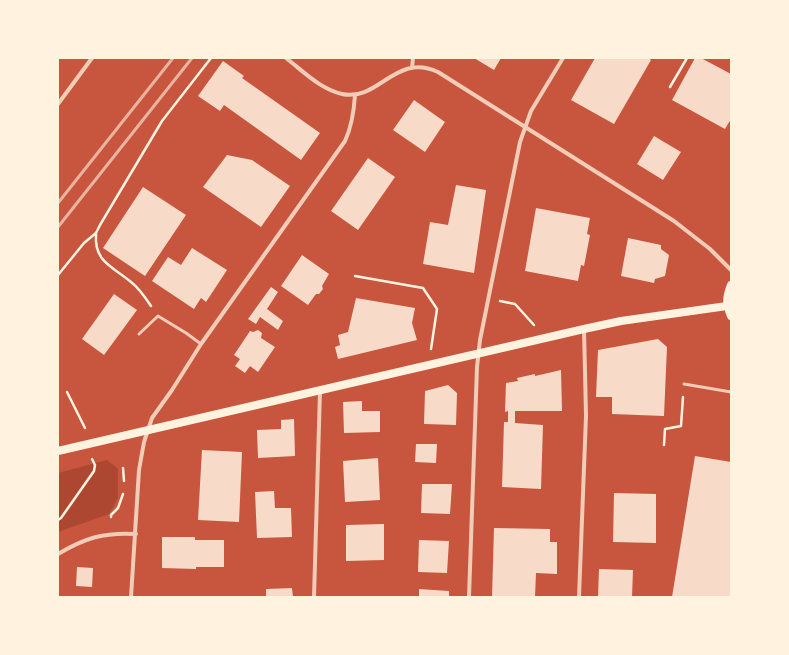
<!DOCTYPE html>
<style>
body{margin:0}
#map{position:relative;width:789px;height:655px;overflow:hidden;background:#c8553d;font-family:Ubuntu,sans-serif}
canvas{display:block}
.frame{position:absolute;inset:0;border:59px solid #fff3e0;pointer-events:none}
</style>
<div id="map">
<canvas width="789" height="655"></canvas>
<div class="frame"></div>
</div>
<script>
const c = document.querySelector('canvas').getContext('2d');
c.lineJoin = 'round';
function paint(path, color) {
  c.fillStyle = color;
  c.fill(path, 'evenodd');
}
function trace(path, color, width, dash) {
  c.strokeStyle = color;
  c.lineWidth = width;
  c.lineCap = dash ? 'butt' : 'round';
  c.setLineDash(dash || []);
  c.stroke(path);
}
const green = new Path2D(`
 M107,460L118,469V498L109,514L58,532V473Z`);
const building = new Path2D(`
 M474,58H501L494,70Z
 M595,58H648L651,60L614,124L571,100Z
 M695,58H701L731,74V119L725,129L672,100Z
 M223,61L244,76L242,78L320,133L301,160L224,105L220,111L198,96Z
 M414,100L445,122L425,152L393,130Z
 M654,136L681,152L663,180L637,164Z
 M227,155L252,160L290,186L261,227L203,187Z
 M368,158L395,177L358,230L331,211Z
 M456,185L486,190L474,273L423,264L430,222L448,225Z
 M143,187L186,215L145,276L103,248Z
 M536,208L590,218L587,234L590,235L584,266L581,265L578,281L525,271Z
 M628,238L661,245V249L669,255L665,276L655,279L654,283L621,276Z
 M192,248L227,270L206,302L201,298L194,309L152,281L168,257L181,265Z
 M302,255L329,274L322,286L323,289L319,294H316L308,305L281,286Z
 M271,287L278,292L267,309L283,321L278,330L260,317L256,324L248,319Z
 M114,294L137,310L104,355L82,339Z
 M356,298L415,308L412,323L417,340L338,359L335,347L340,345L338,335L348,332Z
 M258,330L262,333L261,338L275,347L258,372L250,366L245,373L235,366L240,359L234,355L250,331L253,332Z
 M658,339L667,347L664,416L612,414V397H596L598,350Z
 M561,370L562,411H515V423L543,425L541,489L502,487L504,422H508V411L505,412L506,383L518,381L517,378L535,374V376Z
 M448,385L457,393L456,425L424,424L425,391Z
 M362,401V411H380V432L344,433L343,402Z
 M294,419L295,456L258,458L257,430L281,429V420Z
 M416,444H437L436,463L415,462Z
 M202,450L242,452L239,522L198,520Z
 M695,456L731,462V597H672Z
 M378,458L380,500L345,502L343,461Z
 M422,484H452L450,514L421,513Z
 M274,491L275,508H291L292,537L257,538L255,492Z
 M614,493L656,494V543L613,542Z
 M384,524V560L346,561V525Z
 M494,528L550,529V542H557V574L536,573L535,597H492Z
 M162,537H195V540H224V567H196V569L162,568Z
 M419,540L449,541L447,573L418,572Z
 M77,567L93,568L92,587L76,586Z
 M599,569L633,570L632,597H598Z
 M292,588L293,597H266V589Z
 M419,589L449,591V597H419Z`);
const path = new Path2D(`
 M670,87L687,58
 M96,234C94,262 112,266 131,282C139,288 145,297 151,306
 M58,275L84,243L96,233L100,225L162,121L211,58
 M355,276L423,288L437,309L431,349
 M500,301L515,304L534,325
 M67,392L85,428
 M664,445L665,429L681,426L683,397
 M123,468L124,481
 M111,517V515L118,508L123,494
 M58,520L61,518L94,471L95,465L92,459`);
const service = new Path2D(`
 M139,334L158,316L186,333L201,344
 M684,384L731,392`);
const minor = new Path2D(`
 M286,58C303,71 320,89 342,94C379,102 395,52 438,72L674,221L710,249L731,270
 M412,68L413,58
 M58,104L92,58
 M58,554C85,538 104,532 136,534
 M131,597L139,470L144,442L152,418L172,390L201,344L345,141C352,126 354,111 355,95
 M314,597L320,391
 M469,597L477,367L480,340L520,142L531,111L563,58
 M579,597L586,416L584,329`);
const secondary = new Path2D(`
 M731,285C726,297 726,304 731,316
 M58,451L584,329L621,321L727,306`);
const rail = new Path2D(`
 M58,203L173,58
 M58,227L192,58`);
paint(green, '#ae4732');
paint(building, '#f7dbc8');
trace(path, '#fff3e0', 2.5);
trace(service, '#f1ccb7', 3);
trace(minor, '#f1ccb7', 4);
trace(secondary, '#fff3e0', 8);
trace(rail, '#e9b49f', 3);
</script>
